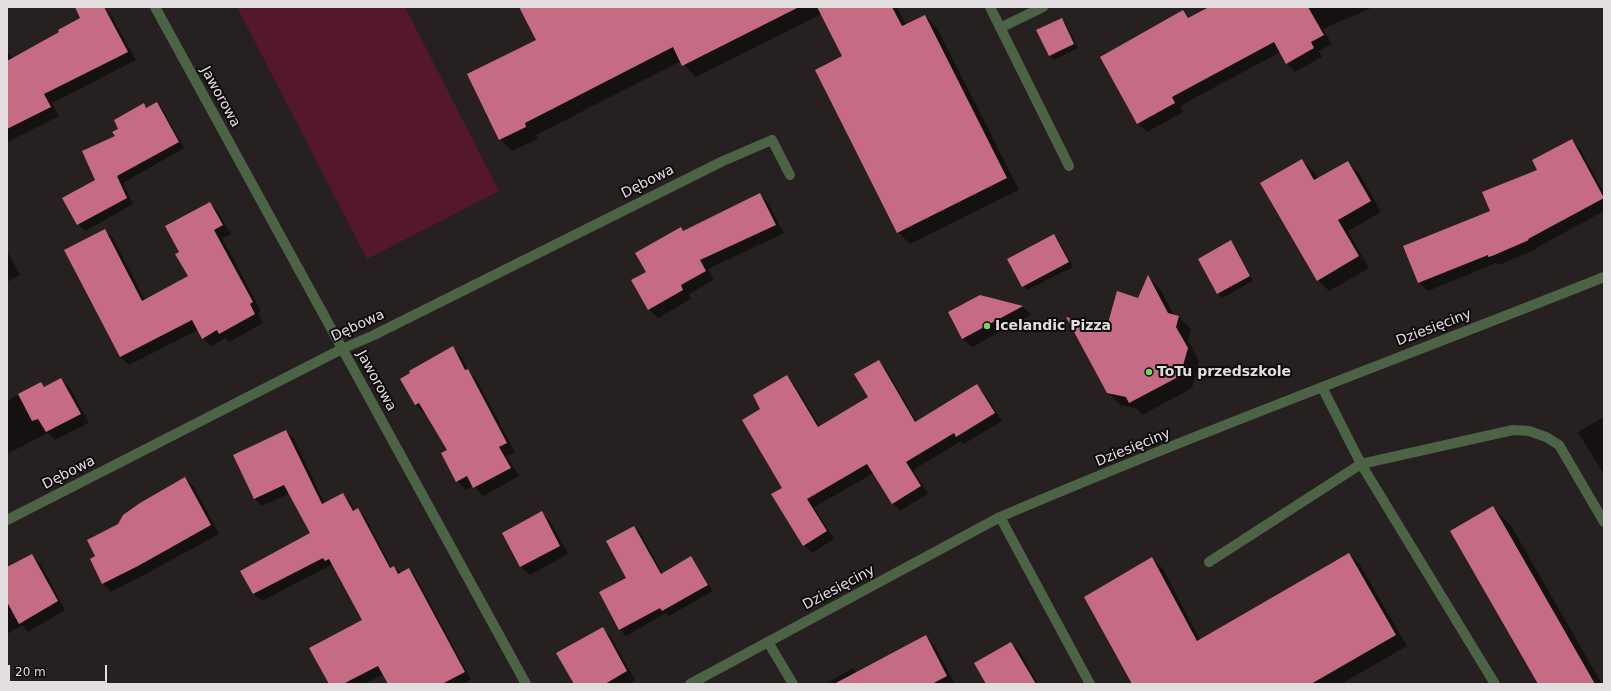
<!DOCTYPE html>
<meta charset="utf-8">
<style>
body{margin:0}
#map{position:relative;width:1611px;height:691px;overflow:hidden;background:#262021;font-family:"DejaVu Sans",sans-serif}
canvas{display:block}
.frame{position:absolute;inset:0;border:8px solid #e2dedf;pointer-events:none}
.scale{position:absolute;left:8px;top:665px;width:99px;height:18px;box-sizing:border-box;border:2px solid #e2dedf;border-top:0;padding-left:5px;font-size:12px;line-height:14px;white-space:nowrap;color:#e2dedf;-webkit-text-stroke:3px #0d0a0b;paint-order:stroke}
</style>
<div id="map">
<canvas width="1611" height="691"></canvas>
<div class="frame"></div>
<div class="scale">20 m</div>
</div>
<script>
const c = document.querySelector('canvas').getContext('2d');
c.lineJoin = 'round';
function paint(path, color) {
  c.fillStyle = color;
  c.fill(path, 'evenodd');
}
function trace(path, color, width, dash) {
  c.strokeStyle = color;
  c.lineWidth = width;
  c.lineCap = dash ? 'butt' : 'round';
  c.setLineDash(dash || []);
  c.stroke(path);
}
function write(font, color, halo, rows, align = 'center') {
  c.font = font + ' "DejaVu Sans",sans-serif';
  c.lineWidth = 4;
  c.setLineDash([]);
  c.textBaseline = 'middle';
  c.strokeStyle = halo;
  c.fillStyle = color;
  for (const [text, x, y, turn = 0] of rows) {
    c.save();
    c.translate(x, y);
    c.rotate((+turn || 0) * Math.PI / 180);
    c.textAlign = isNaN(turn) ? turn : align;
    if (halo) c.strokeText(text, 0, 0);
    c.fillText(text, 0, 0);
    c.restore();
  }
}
const green = new Path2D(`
 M237,7H405L499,191L367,259Z`);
const shadow = new Path2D(`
 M526,7H897L906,25L925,16L937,28L1019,190L910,244L898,232L843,57L821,14L695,77L681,61L536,135L538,139L512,151L500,139L537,41Z
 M1211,7H1373L1323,29L1332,44L1319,51L1322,57L1295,72L1287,63L1280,52L1180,106L1183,112L1147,132L1138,124L1102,58L1183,12L1190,18Z
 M104,8L112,17L136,60L52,103L59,116L7,142V52L13,58Z
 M1061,19L1066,23L1078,48L1054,60L1049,55Z
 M157,103L163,110L184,148L123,183L133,204L85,231L78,224L96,180L120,129L143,105L147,108Z
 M1571,140L1580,149L1604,193V211L1536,248L1537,249L1501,264L1498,265L1496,263L1428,291L1419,283L1404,246L1491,212Z
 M1302,160L1313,171L1318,179L1348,162L1359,173L1381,212L1348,231L1369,268L1329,291L1318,280L1262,183Z
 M760,194L768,203L784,233L708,269L714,280L689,294L691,299L658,318L649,309L647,272L681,228L684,231Z
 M210,203L218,212L231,234L222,238L261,311L258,313L263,323L229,342L225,338L211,347L203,338L198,330L129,365L120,356L104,230L113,238L145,300L189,276L180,253Z
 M1054,235L1058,239L1073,267L1027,290L1023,286Z
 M1231,241L1235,246L1253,281L1222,298L1218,293Z
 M7,251L20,275L7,282Z
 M1148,277L1160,289L1174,315L1179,317L1191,329L1188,340L1199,361L1192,388L1142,415L1136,408L1120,405L1108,392L1107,331L1138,299Z
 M980,296L1023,307L1031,315L972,347L963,339L949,312Z
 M453,348L461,356L470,373L476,379L515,452L507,456L519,476L483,496L474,486L466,490L457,481L448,450L426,413H424L416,405L401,380Z
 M879,361L886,369L917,422L976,385L984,393L1002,421L964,444L961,441L913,470L928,494L900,511L893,503L874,473L814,507L834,539L812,553L804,545L783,488L762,409L787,376L794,384L820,427L869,398Z
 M61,379L70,388L89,423L55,440L48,433L7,454V401L41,383L45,387Z
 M1604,417V475L1578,432Z
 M286,431L294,439L325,504L343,495L350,502L355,511L358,510L365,517L392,568L394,567L401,573L409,569L416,577L471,680L463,684H389L384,674L364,684H330L363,620L334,567L331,565L262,601L254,594L242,572L311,533L290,493L262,506L255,499L234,456Z
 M185,478L194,487L219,534L146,574L111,592L103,583L97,556L118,525Z
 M1493,508L1511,526L1602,684H1539Z
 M542,513L550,521L568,554L530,575L521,567L503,533Z
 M634,527L640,533L663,574L691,557L696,563L713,591L669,616L666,613L626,636L620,630L601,592L628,578Z
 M1349,554L1360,565L1407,646L1341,684H1133L1152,558L1163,569L1200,640Z
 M31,555L40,563L65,610L28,632L22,625L7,634V569Z
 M602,628L611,637L635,680L629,684H575Z
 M926,637L934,645L955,684H825L853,668L857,673Z
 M1011,643L1020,652L1038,684H987Z`);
const building = new Path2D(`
 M75,7H104L128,52L44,94L51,107L7,129V61L59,32L58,30L80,18Z
 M519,7H799L682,66L673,47L525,123L526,127L499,140L467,74L536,40Z
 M817,7H892L902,26L925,15L1007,178L897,233L815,70L842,56Z
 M1209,7H1308L1324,35L1311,42L1314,48L1286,64L1274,42L1172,97L1175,103L1137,124L1100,57L1183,10L1188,18Z
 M1062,18L1074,44L1049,56L1036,30Z
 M157,102L179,142L117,176L127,198L77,225L62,198L95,180L82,151L115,136L112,132L118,129L114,120L144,103L146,108Z
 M1572,139L1604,198L1528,239L1529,240L1492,256L1488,257V255L1418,283L1403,246L1490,211L1482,192L1537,170L1532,160Z
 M1302,159L1314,180L1348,161L1371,201L1338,220L1359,256L1317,281L1260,183Z
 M760,193L776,225L700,260L706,271L681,285L683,290L648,310L631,280L646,272L635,253L681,227L683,231Z
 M210,202L223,225L214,230L253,302L250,304L255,314L219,334L217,330L202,339L192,320L120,357L64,250L105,229L142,301L188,276L175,254L179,252L165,226Z
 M1054,234L1069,262L1022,287L1007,259Z
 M1231,240L1250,276L1217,294L1198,259Z
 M1148,275L1168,313L1179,316L1176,327L1188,348L1180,376L1129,403L1126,397L1107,393L1066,317L1104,327L1106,330L1117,291L1138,298Z
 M980,295L1023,306L962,339L948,312Z
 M453,346L465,370L468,369L507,443L499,447L511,468L473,488L467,476L456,482L441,453L447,450L419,403L415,405L400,379L410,373L409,371Z
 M879,360L915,422L977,384L995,413L956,437L954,433L906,462L921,486L892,504L867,464L807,499L827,531L803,546L771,494L782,488L742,420L760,409L753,395L787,375L818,427L868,397L854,374Z
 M61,378L81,414L46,432L38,419L32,421L18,394L41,382L44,387Z
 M286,430L322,504L343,493L353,511L358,508L390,568L394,566L398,574L409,568L465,672L442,684H388L378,666L343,684H329L309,648L362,620L329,559L325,561L323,558L253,594L240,571L310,533L284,485L254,499L233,455Z
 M185,477L211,525L138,566L102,584L90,559L95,556L87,540L118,524L123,515L140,503Z
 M1493,506L1595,684H1538L1450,531Z
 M542,511L560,546L520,567L502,533Z
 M634,526L661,574L691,556L708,585L662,611L660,608L619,630L599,592L626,578L606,541Z
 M1349,553L1396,635L1311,684H1132L1084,597L1152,557L1197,641Z
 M32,554L58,601L19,624L7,602V567Z
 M603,627L627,671L605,684H574L556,653Z
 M926,635L947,676L932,684H834Z
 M1011,642L1036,684H986L974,663Z`);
const minor = new Path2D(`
 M155,7L526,684
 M990,7L1069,166
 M1000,28L1043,7
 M1322,387L1361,464L1495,684
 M1000,517L1090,684
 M7,520L342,349L374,335L723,161L772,140L790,175
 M1209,562L1361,464L1513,430L1529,431L1546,437L1559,445L1604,522
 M768,642L793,684
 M690,684L1000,517C1199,432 1403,357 1604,277`);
const markers = [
 [987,326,4,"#76d25a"],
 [1149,372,4,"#76d25a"]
];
const streetNames = [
 ["Jaworowa",220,97,61],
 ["Dębowa",648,182,-27],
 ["Dębowa",358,326,-25],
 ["Dziesięciny",1434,328,-21],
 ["Jaworowa",376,381,61],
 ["Dziesięciny",1133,448,-22],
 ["Dębowa",69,473,-27],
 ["Dziesięciny",839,588,-28]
];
const poiNames = [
 ["Icelandic Pizza",995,326],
 ["ToTu przedszkole",1157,372]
];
paint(green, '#54172c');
paint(shadow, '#0007');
paint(building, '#c56c84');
trace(minor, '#4c6346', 10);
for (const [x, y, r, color] of markers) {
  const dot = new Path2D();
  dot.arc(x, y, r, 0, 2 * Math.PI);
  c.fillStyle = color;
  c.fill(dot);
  trace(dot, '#0d0a0b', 1.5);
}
write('14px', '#e2dedf', '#0d0a0b', streetNames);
write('bold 14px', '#e2dedf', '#0d0a0b', poiNames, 'left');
</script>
